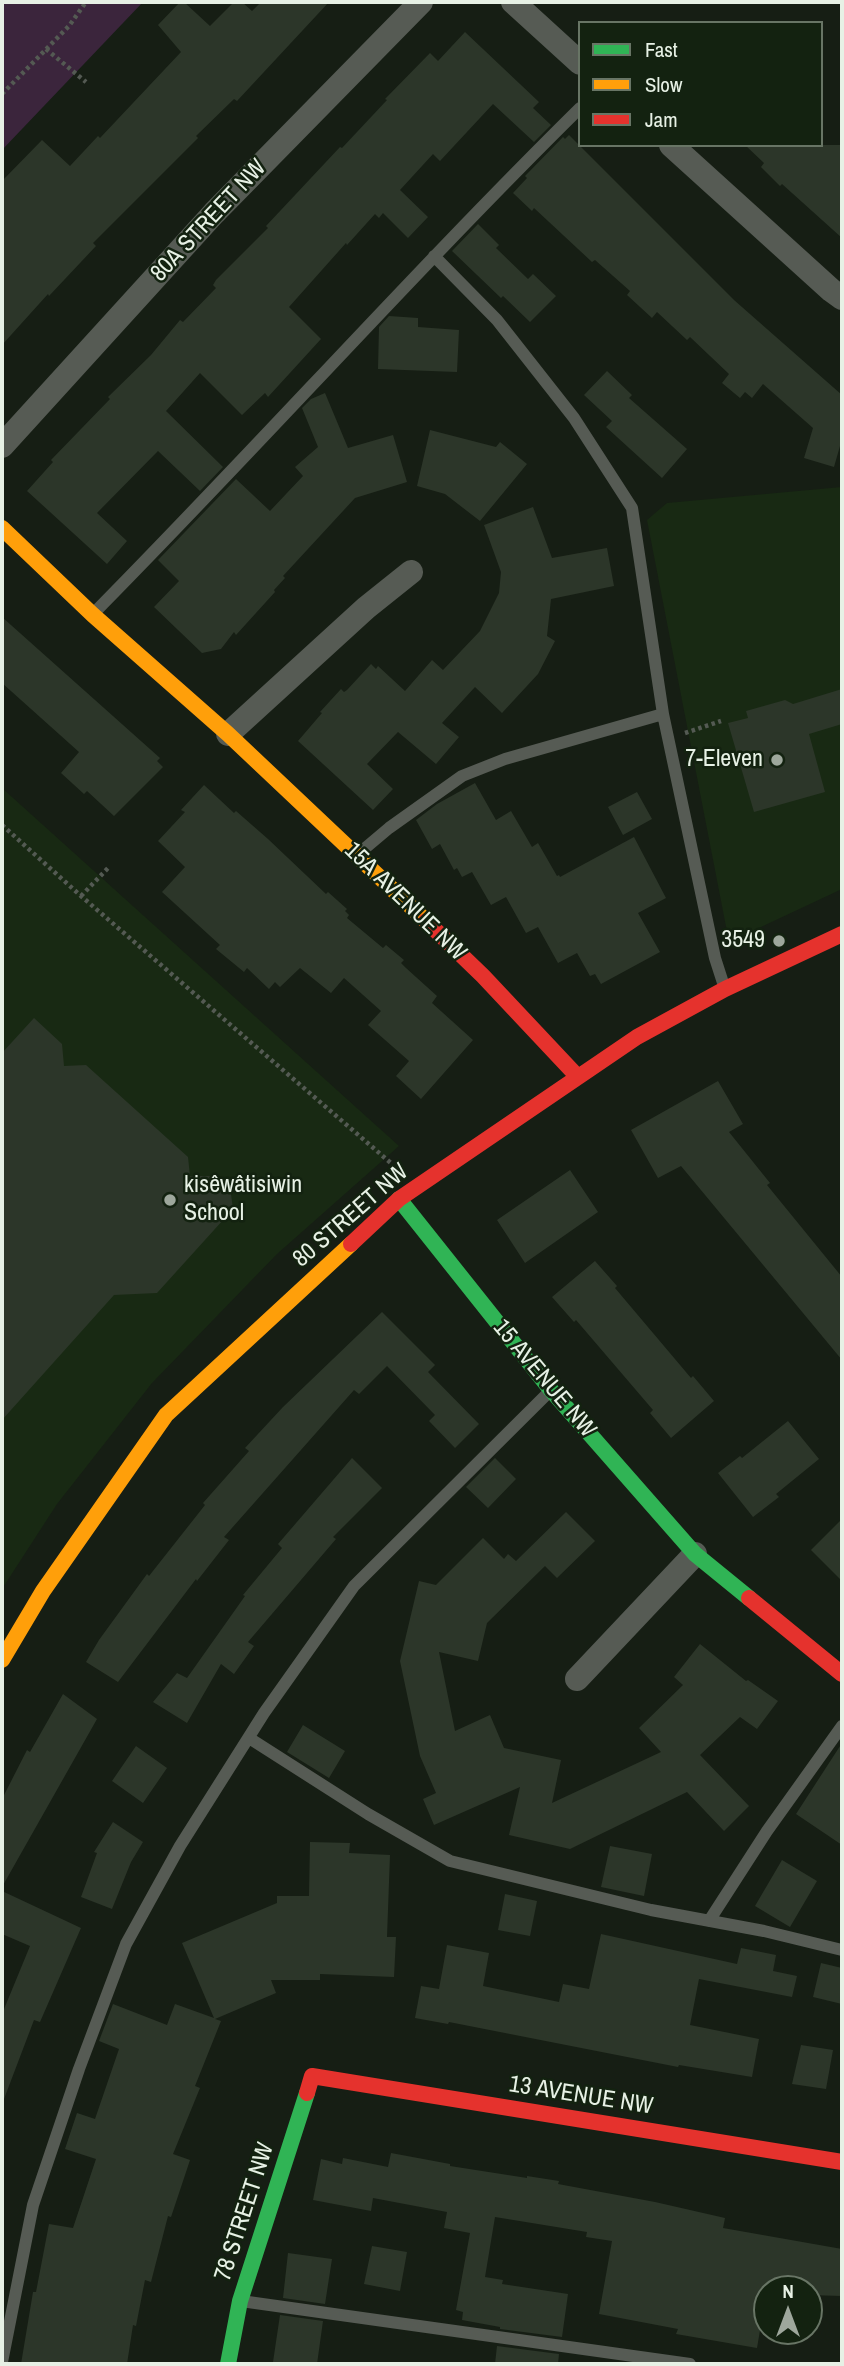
<!DOCTYPE html>
<meta charset="utf-8">
<style>
body{margin:0}
#map{position:relative;width:844px;height:2366px;overflow:hidden;background:#161e14;font-family:"Archivo Narrow",sans-serif}
canvas{display:block}
.frame{position:absolute;inset:0;border:4px solid #e7f1e5;pointer-events:none}
.legend{position:absolute;left:578px;top:21px;width:245px;height:126px;box-sizing:border-box;background:#132210;border:2px solid #687565;margin:0;padding:9px 12px;list-style:none;font-size:21px;color:#e7f1e5}
.legend li{display:flex;align-items:center;gap:14px;height:35px}
.legend b{width:35px;border:2px solid #687565}
.north{position:absolute;left:753px;top:2275px;width:70px;height:70px;box-sizing:border-box;background:#132210;border:2px solid #687565;border-radius:50%;rotate:0deg;font-size:19px;font-weight:700;line-height:28px;text-align:center;color:#e7f1e5}
.north::after{content:'';display:block;margin:auto;width:24px;height:32px;background:#9ea79c;clip-path:polygon(50% 0,100% 100%,50% 72%,0 100%)}
</style>
<div id="map">
<canvas width="844" height="2366"></canvas>
<div class="frame"></div>
<ul class="legend">
<li><b style="height:9px;background:#30b455"></b>Fast</li>
<li><b style="height:9px;background:#ff9f0a"></b>Slow</li>
<li><b style="height:9px;background:#e5322d"></b>Jam</li>
</ul>
<div class="north">N</div>
</div>
<script>
const c = document.querySelector('canvas').getContext('2d');
c.lineJoin = 'round';
function paint(path, color) {
  c.fillStyle = color;
  c.fill(path, 'evenodd');
}
function trace(path, color, width, dash) {
  c.strokeStyle = color;
  c.lineWidth = width;
  c.lineCap = dash ? 'butt' : 'round';
  c.setLineDash(dash || []);
  c.stroke(path);
}
function write(font, color, halo, rows, align = 'center') {
  c.font = font + ' "Archivo Narrow",sans-serif';
  c.lineWidth = 5;
  c.setLineDash([]);
  c.textBaseline = 'middle';
  c.strokeStyle = halo;
  c.fillStyle = color;
  for (const [text, x, y, turn = 0] of rows) {
    c.save();
    c.translate(x, y);
    c.rotate((+turn || 0) * Math.PI / 180);
    c.textAlign = isNaN(turn) ? turn : align;
    if (halo) c.strokeText(text, 0, 0);
    c.fillText(text, 0, 0);
    c.restore();
  }
}
const built = new Path2D(`
 M842,487V889L729,942L647,520L667,503Z
 M2,788L399,1146L277,1254L152,1383L57,1504L2,1589Z`);
const green = new Path2D(`
 M2,2H143L2,150Z`);
const building = new Path2D(`
 M180,2H184L210,26L234,2H242L252,11L261,2H329L237,101L234,99L196,136L198,138L93,243L96,246L49,296L48,294L2,345V181L42,140L70,166L98,136L100,138L181,52L158,25Z
 M465,32L539,102L533,108L551,125L534,142L493,104L440,161L433,154L400,190L428,217L408,238L383,213L379,218L375,214L347,245L346,243L289,307L321,339L268,397L265,393L242,415L200,373L166,411L223,467L200,491L158,451L97,513L127,541L107,564L27,491L53,462L51,460L110,399L108,397L151,355L180,320L183,322L216,288L213,285L216,280L268,228L266,226L340,147L342,148L387,100L385,99L430,53L438,61Z
 M569,135L734,300L842,395V439L834,467L804,458L813,428L763,384L752,398L745,392L740,398L722,383L729,374L690,337L687,340L657,312L652,318L627,295L630,291L595,260L592,262L534,208L532,211L513,193L527,178L525,176L563,137L565,139Z
 M745,145H842V238L782,184L780,186L761,167L764,163Z
 M478,224L499,245L496,248L528,279L533,274L556,296L530,322L503,296L501,298L452,251Z
 M389,316L418,318V327L459,330L457,372L378,369L379,327Z
 M607,371L632,395L629,398L687,449L662,478L606,427L612,421L584,395Z
 M325,393L348,448L393,435L407,482L355,498L283,576L285,578L274,590L275,592L236,635L234,632L221,649L202,653L154,607L179,581L158,560L236,479L270,511L303,476L295,467L318,447L302,408L311,399Z
 M430,430L496,447L500,442L527,464L480,521L445,494L417,486Z
 M533,507L552,558L607,548L614,586L551,599L547,636L555,641L538,674L502,713L475,687L442,723L459,737L436,764L398,732L367,764L393,789L373,810L298,741L322,713L320,712L341,689L344,692L347,690L371,664L376,669L378,666L405,691L432,660L443,670L480,631L499,593L501,572L484,525Z
 M2,617L160,758L157,761L163,767L114,816L87,791L84,794L61,773L79,752L2,683Z
 M842,689V724L809,734L825,792L754,812L728,723L748,718L746,711L785,700L793,704Z
 M475,783L496,820L511,811L532,847L538,843L557,876L559,875L560,877L634,837L666,898L638,913L660,952L601,984L595,974L590,976L577,953L558,963L538,927L526,933L506,897L491,905L472,872L462,877L457,868L454,870L440,844L432,849L416,820L437,804Z
 M204,785L234,813L236,811L268,839L326,894L328,892L347,909L345,911L349,915L347,918L383,948L386,945L404,960L401,963L406,968L437,996L432,1003L473,1040L421,1099L396,1076L409,1061L368,1025L381,1011L344,978L331,993L300,968L280,987L275,982L269,989L247,968L244,972L216,949L220,945L162,892L185,867L158,841L185,812L181,810Z
 M637,792L652,819L623,835L608,807Z
 M34,1018L62,1044L64,1066L86,1065L188,1157L190,1176H210L231,1194L233,1209L157,1293L114,1295L2,1420V1053Z
 M718,1081L743,1124L729,1132L770,1183L767,1185L842,1277V1360L681,1166L658,1178L631,1130Z
 M570,1170L598,1212L525,1263L497,1220Z
 M595,1261L617,1286L615,1288L691,1378L693,1376L714,1401L671,1438L650,1413L653,1410L576,1320L574,1322L552,1297Z
 M382,1312L435,1365L428,1372L479,1424L455,1448L429,1421L435,1415L387,1366L359,1394L354,1390L224,1537L229,1540L197,1581L196,1579L118,1682L86,1662L99,1640L147,1574L149,1576L205,1505L203,1503L249,1451L245,1448L283,1407Z
 M788,1421L819,1459L776,1494L779,1497L753,1517L718,1473L740,1456L742,1458Z
 M352,1458L382,1488L333,1537L336,1539L248,1642L254,1646L234,1674L221,1664L187,1723L153,1702L177,1673L187,1678L245,1596L243,1595L282,1548L278,1544Z
 M495,1458L516,1479L488,1508L466,1487Z
 M566,1512L595,1541L557,1578L545,1566L487,1623L478,1661L439,1652L455,1731L490,1715L504,1748L561,1760L552,1803L661,1752L639,1728L683,1685L674,1677L700,1644L746,1681L748,1680L778,1701L757,1729L740,1717L700,1755L749,1806L724,1831L687,1792L570,1849L509,1835L520,1787L434,1825L423,1799L436,1793L420,1756L400,1661L419,1581L436,1585L483,1538L504,1559L508,1554L516,1561Z
 M842,1519V1581L811,1550Z
 M63,1694L97,1719L2,1887V1799L27,1750L30,1752Z
 M303,1725L345,1751L329,1778L287,1752Z
 M842,1743V1845L796,1814Z
 M136,1746L167,1768L143,1803L112,1781Z
 M113,1822L143,1842L131,1862L112,1909L81,1897L97,1853L94,1852Z
 M310,1842L350,1843L349,1853L390,1855L387,1937H396L394,1977L320,1974V1980H271L276,1993L215,2019L221,2021L195,2086L200,2088L173,2154L190,2160L171,2217L168,2216L151,2282L145,2280L136,2326L133,2325L127,2364H21L33,2292H36L49,2224L73,2228L96,2159L65,2149L77,2113L95,2119L119,2049L99,2041L113,2004L167,2025L175,2004L214,2018L182,1943L277,1903V1896H309Z
 M610,1846L652,1854L644,1896L601,1887Z
 M782,1860L817,1881L790,1927L755,1906Z
 M2,1891L81,1928L40,2022L34,2020L4,2099H2V2014L30,1946L2,1934Z
 M505,1894L537,1901L530,1936L498,1930Z
 M601,1934L737,1964L741,1948L776,1955L773,1971L797,1976L792,1997L699,1979L690,2025L759,2039L752,2077L679,2065L678,2067L449,2022L448,2024L415,2018L421,1986L439,1989L447,1945L489,1953L483,1986L559,2002L563,1984L589,1989Z
 M821,1963L842,1968V2004L813,1997Z
 M801,2045L833,2050L826,2089L792,2084Z
 M391,2153L450,2164V2166L527,2178V2176L559,2181L558,2184L655,2202L725,2218L723,2228L842,2249V2296L809,2295V2289H767L757,2348L676,2334L678,2329L599,2314L612,2241L586,2237L587,2232L495,2217L485,2277L503,2280L502,2284L568,2294L562,2337L500,2329V2327L462,2320L463,2312L456,2310L470,2233L444,2228L447,2212L373,2198L371,2211L313,2200L321,2159L342,2164L343,2158L388,2167Z
 M372,2246L407,2252L400,2291L364,2284Z
 M288,2253L332,2259L325,2304L283,2298Z
 M280,2315L323,2321L317,2364L273,2362Z
 M497,2346L559,2354L558,2364H495Z`);
const path = new Path2D(`
 M46,49L86,82
 M2,94L69,26L86,2
 M685,733L721,721
 M2,825L81,896L392,1164
 M81,896L109,867`);
const lane = new Path2D(`
 M95,612C259,446 414,272 580,108
 M663,714L715,958L724,986
 M357,855L389,828L462,776L505,759L663,714L632,508L574,418L497,320L434,256
 M249,1738L368,1814L450,1861L651,1910L764,1931L842,1950
 M709,1921L767,1831L842,1726
 M241,2301L690,2364
 M2,2362L33,2205L79,2069L126,1944L180,1846L264,1713L354,1586L549,1392`);
const street = new Path2D(`
 M513,2L580,63
 M671,145L831,290L842,298
 M2,446L214,213L421,2
 M228,734L366,608L411,572
 M577,1679L695,1554`);
const fast = new Path2D(`
 M399,1199L551,1390L695,1554L749,1598
 M228,2364L240,2301L307,2093`);
const slow = new Path2D(`
 M2,528L93,615L228,734L426,921
 M2,1660L43,1591L166,1415L351,1244`);
const jam = new Path2D(`
 M426,921L483,976L577,1076
 M351,1244L399,1199L637,1037L725,989L842,934
 M749,1598L842,1674
 M307,2093L312,2076L842,2162`);
const markers = [
 [777,760,7,"#9ea79c"],
 [779,941,7,"#9ea79c"],
 [170,1200,7,"#9ea79c"]
];
const streetNames = [
 ["80A STREET NW",209,221,-47],
 ["15A AVENUE NW",405,902,44],
 ["80 STREET NW",351,1216,-41],
 ["15 AVENUE NW",544,1379,50],
 ["13 AVENUE NW",581,2096,9],
 ["78 STREET NW",245,2212,-72]
];
const poiNames = [
 ["7-Eleven",763,760],
 ["3549",765,941],
 ["kisêwâtisiwin",184,1186,"left"],
 ["School",184,1214,"left"]
];
paint(built, '#182913');
paint(green, '#3b253c');
paint(building, '#2c3629');
trace(path, '#545a53', 4.5, [3.5, 3.5]);
trace(lane, '#565b54', 12);
trace(street, '#565b54', 24);
trace(fast, '#30b455', 16);
trace(slow, '#ff9f0a', 16);
trace(jam, '#e5322d', 16);
for (const [x, y, r, color] of markers) {
  const dot = new Path2D();
  dot.arc(x, y, r, 0, 2 * Math.PI);
  c.fillStyle = color;
  c.fill(dot);
  trace(dot, '#132210', 2.5);
}
write('24px', '#e7f1e5', '#132210', streetNames);
write('24px', '#e7f1e5', '#132210', poiNames, 'right');
</script>
